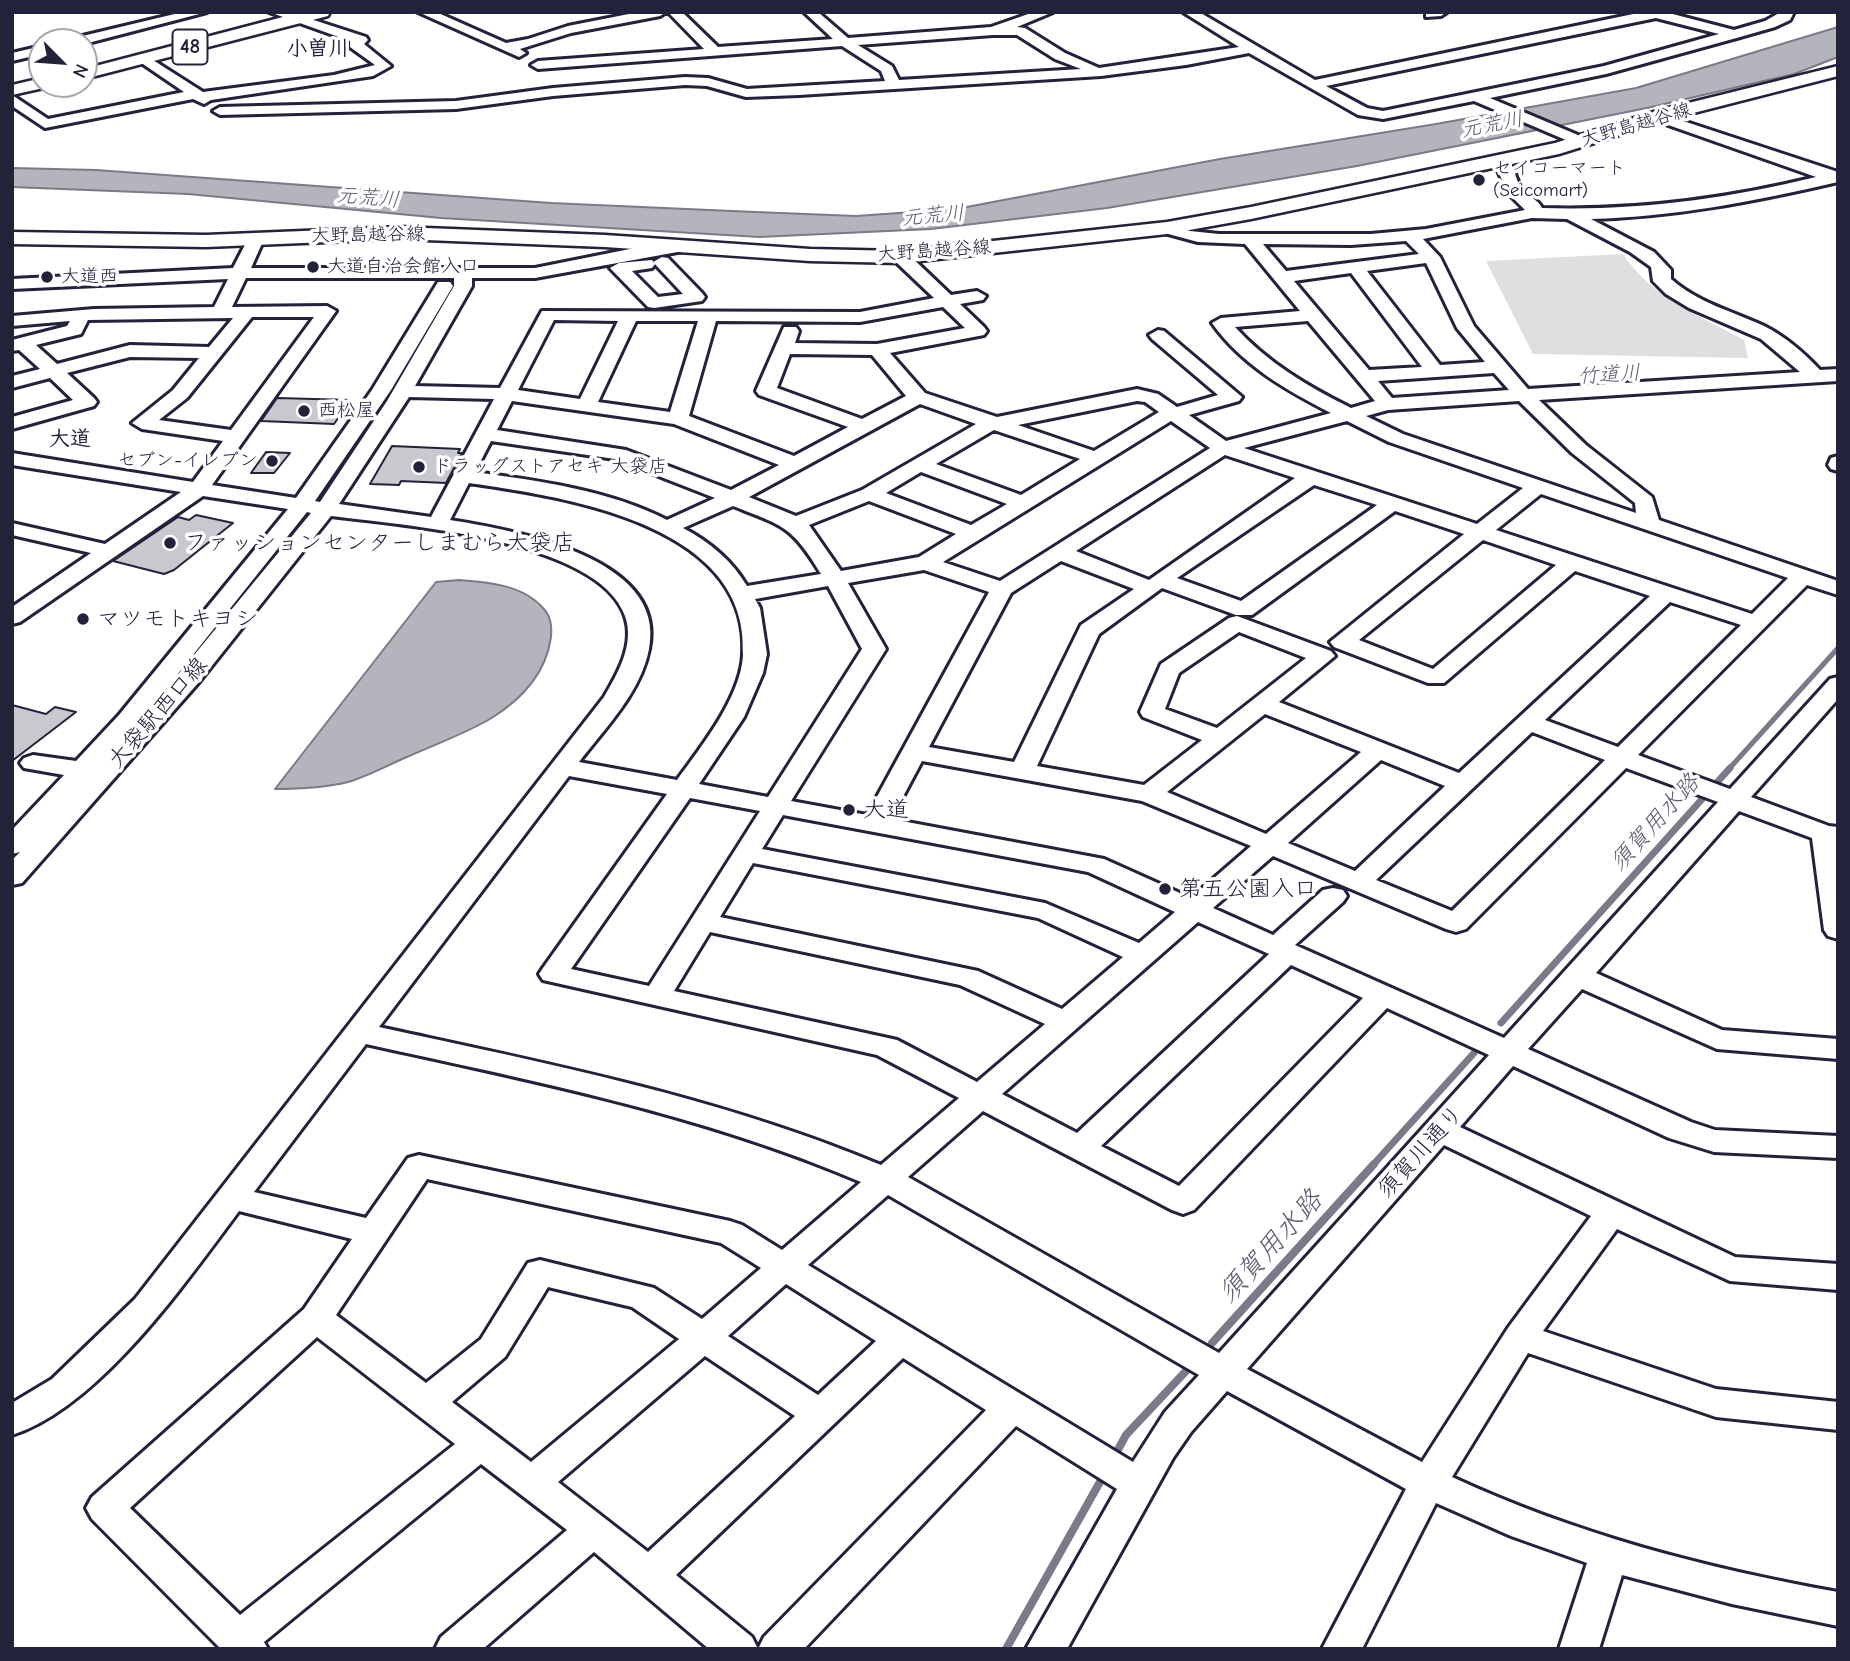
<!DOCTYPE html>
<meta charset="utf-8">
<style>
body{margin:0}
#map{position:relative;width:1850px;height:1661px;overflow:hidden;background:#fff;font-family:"Comic Neue",sans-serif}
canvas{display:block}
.frame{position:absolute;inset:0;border:14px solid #22223b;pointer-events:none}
.north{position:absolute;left:28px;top:28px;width:70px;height:70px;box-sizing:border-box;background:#fff;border:2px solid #a7a7b1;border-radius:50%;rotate:115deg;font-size:19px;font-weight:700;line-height:28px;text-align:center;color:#22223b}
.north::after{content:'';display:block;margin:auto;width:24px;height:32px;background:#22223b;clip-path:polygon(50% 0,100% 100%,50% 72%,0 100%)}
</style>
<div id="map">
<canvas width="1850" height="1661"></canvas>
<div class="frame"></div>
<div class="north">N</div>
</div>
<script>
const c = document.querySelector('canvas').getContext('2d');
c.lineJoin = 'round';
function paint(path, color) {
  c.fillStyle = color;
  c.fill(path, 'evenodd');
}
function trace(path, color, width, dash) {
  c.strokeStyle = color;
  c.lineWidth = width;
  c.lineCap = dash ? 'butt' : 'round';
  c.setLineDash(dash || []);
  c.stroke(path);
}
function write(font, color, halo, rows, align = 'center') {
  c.font = font + ' "Comic Neue","Klee One",sans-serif';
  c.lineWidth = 7;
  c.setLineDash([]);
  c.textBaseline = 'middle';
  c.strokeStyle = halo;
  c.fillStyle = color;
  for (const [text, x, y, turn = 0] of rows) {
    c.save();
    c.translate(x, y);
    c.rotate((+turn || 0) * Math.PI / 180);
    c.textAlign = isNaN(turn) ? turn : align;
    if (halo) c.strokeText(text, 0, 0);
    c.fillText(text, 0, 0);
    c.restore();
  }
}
const green = new Path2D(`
 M1623,254C1652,298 1700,316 1744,340L1748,358L1533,354L1486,261Z`);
const water = new Path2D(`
 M1838,27V57L1794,74L1647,108L1357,166L1107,208L931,229L759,237L441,218L188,194L12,187V168L96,170L551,203L755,212L856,216L956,209L1220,159L1436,124L1636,88Z
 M459,580C488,582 523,585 543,608C551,616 552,627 551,637C546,674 521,700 490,719C464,734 434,745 407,757C388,765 368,776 348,782C324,788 300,789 275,789L436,582Z`);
const streamFar3 = new Path2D(`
 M160,49L273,19`);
const streamFar2 = new Path2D(`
 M1728,770L1838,648`);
const streamFar1 = new Path2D(`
 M1501,1023L1730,768
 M1372,1166L1474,1053`);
const stream = new Path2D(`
 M1212,1343L1374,1164
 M1114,1457L1126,1435L1186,1371
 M1006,1649L1105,1473`);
const building = new Path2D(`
 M277,398L351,400L334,424L261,421Z
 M392,446L460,449L458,453H462L446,483L401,481L399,485L370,484Z
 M266,452L290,453L274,473H251Z
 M196,515L233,523L174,570L164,574L113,561L178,517L189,520Z
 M12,705L46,714L55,707L76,712L12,761Z`);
const minor = new Path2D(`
 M183,12H207L84,44L68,42L70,39Z
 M269,12H289L366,37L368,40L364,44L391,66L373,76L211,100L204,104L193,99L45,128L12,106V95L48,119L184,92L140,62L138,59L145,55L203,92L334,75L375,65L350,47V41Z
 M418,12H436L506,43L528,39L568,26L639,12H666L660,16L571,33L520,49L526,53L519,57Z
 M668,12H682L718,47L833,39L804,12H818L848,38L991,27L1034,12H1053L1017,27L1025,28L1065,53L1099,68L1239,47L1183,12H1199L1315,80L1643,12H1665L1734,30L1765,21L1781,12H1794L1790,20L1775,27L1740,37L1606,74L1490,98L1585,138L1588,141L1585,144L1580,146L1474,101L1383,119L1358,115L1249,53L1186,65L1101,76L799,95L746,97L707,86L685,85L553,96L456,109L220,115L213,111L220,107L456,101L553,88L685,77L708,78L747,89L885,81L881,71L842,46L538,69L531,65L538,61L704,49ZM1656,18L1719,34L1604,66L1383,111L1367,108L1326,86ZM993,35H1017L1055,59L1081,69L899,80L892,66L858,45Z
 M1426,12H1447L1441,16L1426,17Z
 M42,46V54L12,61V53Z
 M1659,113L1838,172V182C1756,201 1674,217 1591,219L1654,252L1671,270V279C1698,303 1732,311 1764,326C1786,337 1804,353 1820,370L1838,369V381L1539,400L1586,445L1652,497L1659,520L1838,581V595L1807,585L1638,755L1730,789L1830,679L1838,677V699L1751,797L1829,826L1838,827V939L1828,936L1824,930L1812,838L1739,811L1596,973L1722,1030L1838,1039V1059L1717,1049L1582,989L1528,1049L1691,1122L1715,1130L1838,1136V1158L1714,1152L1669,1138L1513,1066L1460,1127L1735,1257L1838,1264V1290L1730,1281L1617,1229L1543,1331L1716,1389L1838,1402V1430L1716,1417L1528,1353L1452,1477C1575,1534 1704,1568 1838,1592V1626L1732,1604L1622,1575L1599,1649H1559L1587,1563L1511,1536L1436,1503L1362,1649H1322L1406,1489L1227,1391L1191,1432L1173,1458L1067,1649H1026L1117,1489L1016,1426L804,1649H758L764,1637L986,1410L903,1358L676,1575L752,1637L758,1649H709L594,1552L483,1649H435L441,1637L567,1530L481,1464L264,1642L268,1649H221L92,1519L86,1508L92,1497L304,1309L352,1239L239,1211C185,1283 99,1407 12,1435V1403L52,1379L135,1299L604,697C618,673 635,644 625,616C598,539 401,525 331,516L199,682L22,883L12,885V860L20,852L12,854V830L64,775L24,768L20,763L24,758L33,755L76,761L119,715L288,509L203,496L20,622L12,624V607L91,553L12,535V523L105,544L181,492L12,465V453L193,482L223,441L142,429L132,423L173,390L199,358L130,357L67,373L94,398L97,402L94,406L12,429V417L73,400L50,378L12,388V376L40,369L19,350L12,351V340L67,326L70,321L12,326V316L94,309L214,307L228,279L12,289V279L233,268L248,239L256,234L264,239L251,268H535L655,244L689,242L691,246L689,250L683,251L535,278H472V286L415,386L500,388L542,311L860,312L934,298L895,261L893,257L895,253H907L951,295L977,291L986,296L983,300L960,304L984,327L987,331L984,335L890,353L925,393L997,417L1137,389L1158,394L1177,407L1218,395L1152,339L1149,335L1158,330L1164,331L1242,397L1239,401L1189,415L1226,441L1331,413C1286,390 1242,365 1212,323L1221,318L1300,311L1245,244L1198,242L1161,232L1159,228L1161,224L1167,223L1190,231L1219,234H1371L1426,229L1525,210L1507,192L1494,161L1502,156C1515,160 1514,179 1522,189C1528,197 1538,199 1542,208C1635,211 1726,199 1816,177L1654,120L1652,117ZM1532,218L1567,219L1630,252L1651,267L1653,281L1666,294L1689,308L1761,339L1800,372L1528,389L1474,326L1440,257L1423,239ZM1406,241L1419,254L1286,271L1263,244L1351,245ZM1426,263L1457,328L1485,362L1440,365L1367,271ZM1351,273L1422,367L1369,370L1294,281ZM246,278H454V286L387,401L320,502L315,501L391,390L453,286L450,282H438L372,390L296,498L212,485L336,311L327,306L232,307ZM943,307L965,328L877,344L795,343L799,331L796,327H784L756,391L759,395L848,427L794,456L689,416L716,321L860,322ZM252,317H314L231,430L159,420L187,398ZM233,318L209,347L130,345L57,364L36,345L81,334L88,320ZM554,320L618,321L580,399L518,390ZM636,321H698L670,412L598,402ZM1308,321L1375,401L1351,408C1307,386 1268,363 1235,327ZM790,354L872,355L906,396L862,419L777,388ZM1494,373L1509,390L1392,398L1378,381ZM409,397L494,399L431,517L339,504ZM512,401L674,424L779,465L731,490L626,450L497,430ZM1137,401L1145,402L1159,412L1094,451L1018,425ZM1519,401L1572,453L1635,503L1636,513L1403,434L1366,416L1388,410ZM920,404L976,424L862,490L796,516L749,497ZM1171,421L1210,448L1000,581L943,562ZM1347,421L1389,442L1523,488L1477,524L1244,448ZM994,430L1080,459L1021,495L936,464ZM491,441L615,459L715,498L667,520C609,490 539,481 475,472ZM1225,455L1295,478L1149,580L1076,551ZM921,472L1007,504L971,525L886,493ZM469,483C565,497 751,524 743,655C741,697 701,747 677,780L579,762C605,728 641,692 649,649C668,557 513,530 450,520ZM1314,485L1377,505L1241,601L1177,578ZM1541,494L1788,578L1752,614L1496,530ZM869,501L956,534L919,557L841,571L809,525ZM733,506C784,526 792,526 821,574L747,586C732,561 710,542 683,528ZM1395,511L1464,534L1330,642L1334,647L1428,683H1444L1575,571L1650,596L1459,773L1279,702L1335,656L1331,651L1237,616L1229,618L1161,664L1140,712L1143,717L1202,740L1144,785L1037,766L1099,634L1162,588L1236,615H1252ZM307,512L311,513L157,700ZM1483,540L1556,565L1433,669L1359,640ZM1061,561L1134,589L1081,625L1014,762L929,747L1011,593ZM924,570L989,592L867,815L791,801L886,649L848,583ZM828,586L862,649L768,797L699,784L744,717L763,673L767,654L760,608L755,599ZM1670,602L1741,625L1618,747L1545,720ZM1239,632L1306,658L1217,728L1165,709L1179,673ZM1265,714L1361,752L1266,834L1167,792ZM1532,732L1605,760L1452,911L1376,880ZM1381,760L1445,786L1355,871L1288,843ZM922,761L1142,801L1251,846L1191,898L1104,859L891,819ZM1626,768L1718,802L1504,1038L1295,945L1343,902L1347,896L1343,890L1333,888L1323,890L1273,935L1213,908L1273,856L1446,929L1456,932L1466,929ZM569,776L667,794L543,968L539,974L543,980L877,1055L959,1098L881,1165C719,1097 549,1064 379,1027ZM690,798L760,811L649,986L571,969ZM783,815L1088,872L1175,912L1139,943L1045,903L762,849ZM753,863L1038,918L1123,957L1062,1009L978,971L720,917ZM1198,922L1269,954L1077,1133L1002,1094ZM710,932L960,985L1045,1024L977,1082L897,1040L674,991ZM1291,965L1363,998L1179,1186L1101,1146ZM1387,1008L1489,1055L1219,1353L908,1177L983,1111L1172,1210L1183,1214L1194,1210ZM366,1044C534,1081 702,1114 861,1182L782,1250L742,1225L730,1221L419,1155L408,1158L366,1218L254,1192ZM1444,1145L1591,1216L1508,1328L1422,1462L1247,1369ZM427,1179L721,1243L761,1268L702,1319L654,1288L540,1260L528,1263L481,1339L426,1383L336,1315ZM888,1195L1199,1375L1165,1412L1133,1462L808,1265ZM786,1284L876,1341L818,1395L728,1336ZM548,1287L632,1307L679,1339L531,1462L452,1402L505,1357ZM317,1337L455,1444L240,1615L130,1508ZM705,1356L795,1416L648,1552L558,1482Z
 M662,257L668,258L702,293L705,297L702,301L654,308L648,307L610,268L619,263L652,260L655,264L652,268L632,271L658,297L683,294L653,262Z
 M1838,456V471L1831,469L1828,465L1831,458Z`);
const major = new Path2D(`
 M302,12H330L328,16L84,79V69Z
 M1838,66V76L1674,118L1559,154L1251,219L1167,234L901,263L810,261L605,247L400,239L206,247L12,244V232L206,235L400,227L605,235L810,249L901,251L1167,222L1251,207L1555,143L1660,110Z
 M42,78V84H50L48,87L12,95V85Z`);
const markers = [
 [1479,180,7,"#22223b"],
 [313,267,7,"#22223b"],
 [47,277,7,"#22223b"],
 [304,411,7,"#22223b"],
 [272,461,7,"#22223b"],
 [419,467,7,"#22223b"],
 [170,543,7,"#22223b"],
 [83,619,7,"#22223b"],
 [849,810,7,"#22223b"],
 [1165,889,7,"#22223b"]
];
const farStreetnames = [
 ["大野島越谷線",1636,125,-16],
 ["大野島越谷線",368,235,-1],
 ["大野島越谷線",934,251,-4]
];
const farPoinames = [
 ["セイコーマート",1493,169],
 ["(Seicomart)",1493,191],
 ["大道自治会館入口",327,267],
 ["大道西",61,277],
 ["西松屋",318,411],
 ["セブン-イレブン",258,461,"right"],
 ["ドラッグストアセキ 大袋店",433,467]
];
const shields = [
 [190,47,35]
];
const shieldNames = [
 ["48",190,47]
];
const farQuarternames = [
 ["小曽川",318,49],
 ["大道",70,439]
];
const farWaternames = [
 ["元荒川",1492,125,-11],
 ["元荒川",368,198,5],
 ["元荒川",933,216,-5],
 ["竹道川",1609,375,-4]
];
const poiNames = [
 ["ファッションセンターしまむら大袋店",184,543],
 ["マツモトキヨシ",97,619],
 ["大道",863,810],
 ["第五公園入口",1179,889]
];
const streetNames = [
 ["大袋駅西口線",158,713,-49],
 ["須賀川通り",1421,1152,-48]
];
const waterNames = [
 ["須賀用水路",1655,823,-48]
];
const nearWaternames = [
 ["須賀用水路",1271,1247,-48]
];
paint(green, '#dfdfe2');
paint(water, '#b4b4bc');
trace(water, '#7a7a88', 2);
trace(streamFar3, '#7a7a88', 3.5);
trace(streamFar2, '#7a7a88', 5);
trace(streamFar1, '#7a7a88', 7);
trace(stream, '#7a7a88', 8);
paint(building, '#c8c8cf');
trace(building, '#22223b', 2);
trace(minor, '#22223b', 6);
trace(major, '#22223b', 5);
paint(minor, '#fff');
paint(major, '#fff');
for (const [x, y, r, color] of markers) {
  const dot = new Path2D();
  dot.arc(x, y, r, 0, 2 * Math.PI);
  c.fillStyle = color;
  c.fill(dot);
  trace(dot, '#fff', 2.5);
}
write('19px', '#22223b', '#fff', farStreetnames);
write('19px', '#22223b', '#fff', farPoinames, 'left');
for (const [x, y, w] of shields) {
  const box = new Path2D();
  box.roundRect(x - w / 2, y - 17.5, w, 35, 5);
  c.fillStyle = '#fff';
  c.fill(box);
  trace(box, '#22223b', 2);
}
write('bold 21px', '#22223b', null, shieldNames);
write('bold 21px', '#22223b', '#fff', farQuarternames);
write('italic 21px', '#5c5c6f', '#fff', farWaternames);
write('23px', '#22223b', '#fff', poiNames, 'left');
write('23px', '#22223b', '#fff', streetNames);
write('italic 24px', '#5c5c6f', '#fff', waterNames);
write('italic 28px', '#5c5c6f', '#fff', nearWaternames);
</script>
